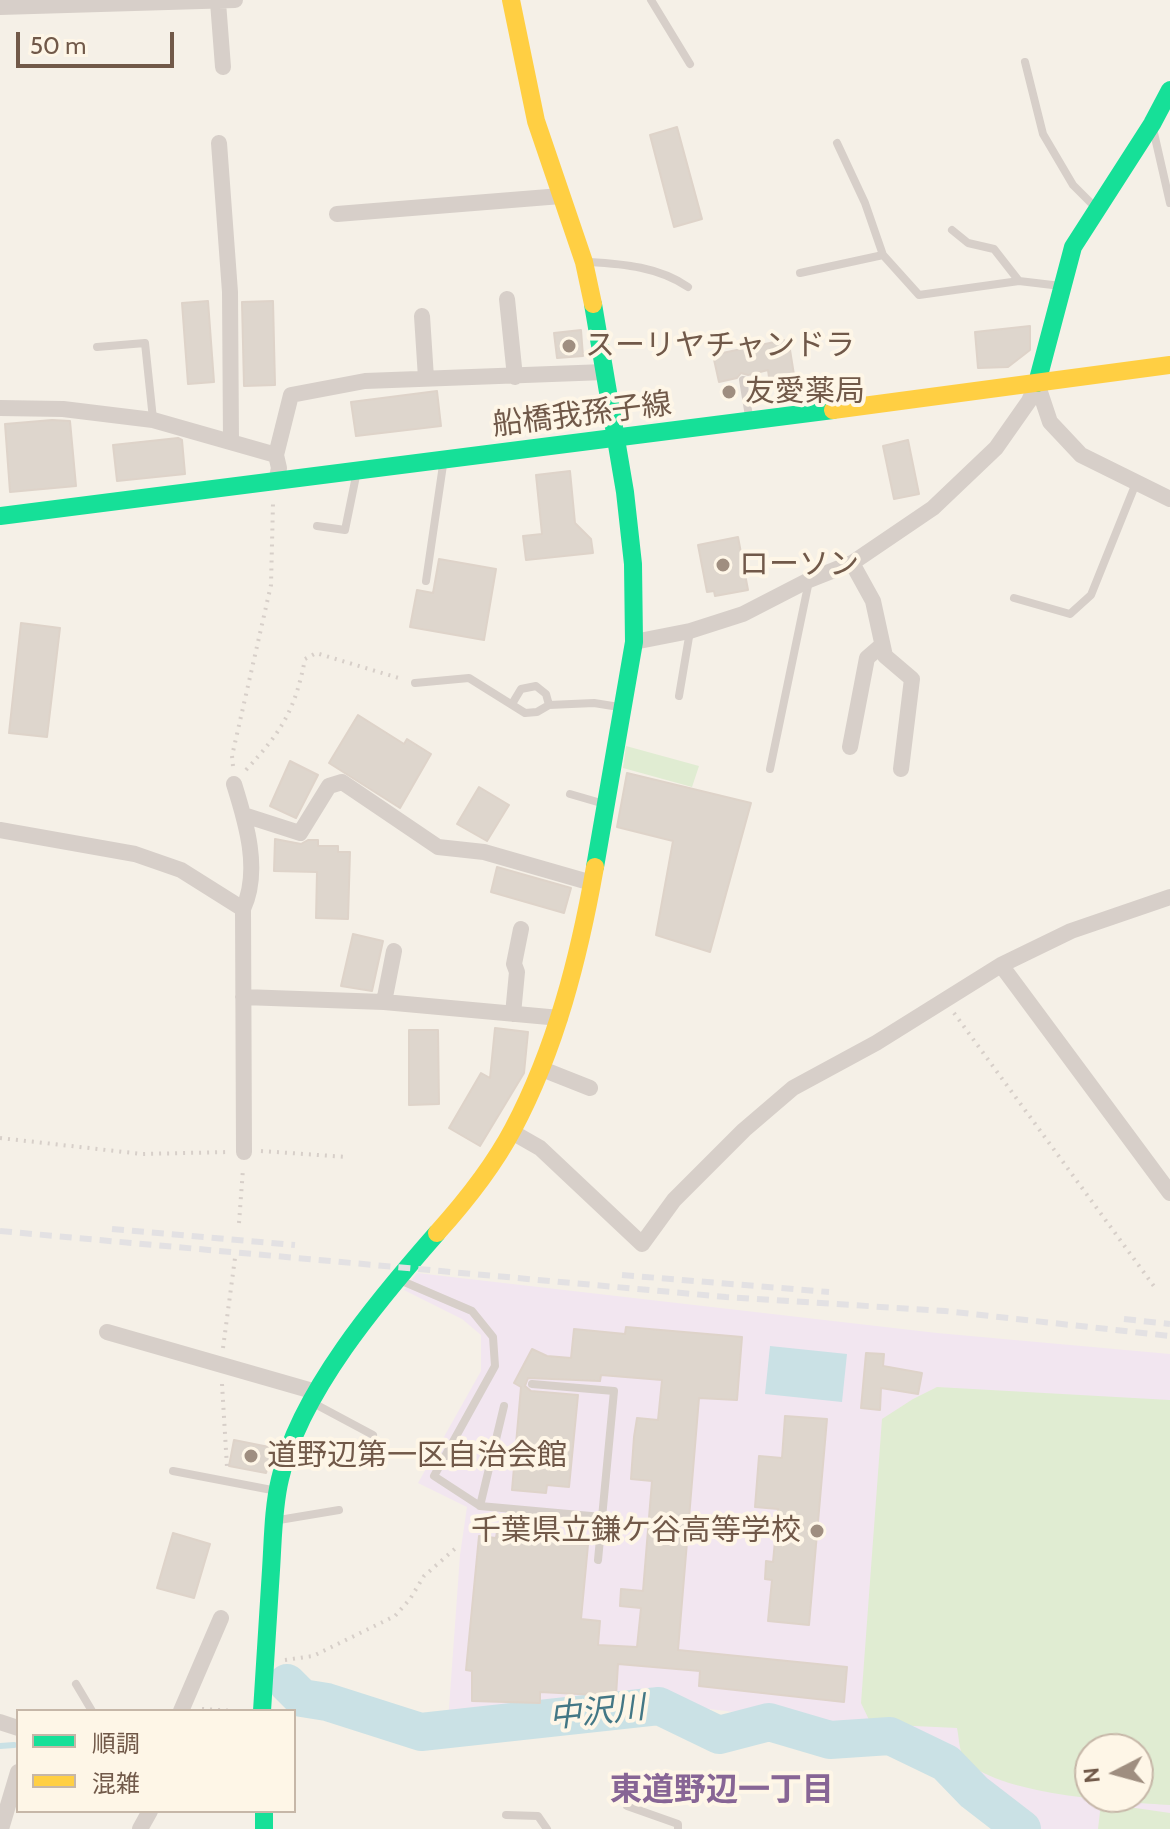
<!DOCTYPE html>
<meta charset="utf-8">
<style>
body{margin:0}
#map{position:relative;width:1170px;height:1829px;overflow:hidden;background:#f5f0e7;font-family:Cabin,"Noto Sans JP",sans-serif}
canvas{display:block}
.legend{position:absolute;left:16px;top:1709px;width:280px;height:104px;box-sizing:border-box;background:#fef6e7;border:2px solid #c6b7a8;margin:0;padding:10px 14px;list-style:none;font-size:24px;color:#715949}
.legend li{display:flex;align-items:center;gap:16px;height:40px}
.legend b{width:40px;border:2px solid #c6b7a8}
.north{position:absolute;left:1074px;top:1733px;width:80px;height:80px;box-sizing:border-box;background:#fef6e7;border:2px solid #c6b7a8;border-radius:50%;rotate:264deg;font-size:22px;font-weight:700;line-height:32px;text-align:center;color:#715949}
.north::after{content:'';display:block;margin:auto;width:28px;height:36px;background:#9f8e80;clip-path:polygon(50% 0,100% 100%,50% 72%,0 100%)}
.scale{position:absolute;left:16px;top:32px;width:158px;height:36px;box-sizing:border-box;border:4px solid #715949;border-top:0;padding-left:10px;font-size:24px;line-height:28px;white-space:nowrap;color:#715949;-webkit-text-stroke:6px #fef6e7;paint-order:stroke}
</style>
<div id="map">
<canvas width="1170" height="1829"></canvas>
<ul class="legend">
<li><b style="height:10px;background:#16e098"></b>順調</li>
<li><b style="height:10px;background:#ffcf43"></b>混雑</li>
</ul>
<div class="north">N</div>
<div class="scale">50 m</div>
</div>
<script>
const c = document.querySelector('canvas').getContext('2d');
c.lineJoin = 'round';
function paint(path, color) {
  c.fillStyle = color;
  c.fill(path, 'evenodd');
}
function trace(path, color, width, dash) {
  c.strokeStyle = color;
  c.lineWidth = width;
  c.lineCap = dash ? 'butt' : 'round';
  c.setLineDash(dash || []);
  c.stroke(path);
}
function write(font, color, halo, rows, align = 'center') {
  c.font = font + ' Cabin,"Noto Sans JP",sans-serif';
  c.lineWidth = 8;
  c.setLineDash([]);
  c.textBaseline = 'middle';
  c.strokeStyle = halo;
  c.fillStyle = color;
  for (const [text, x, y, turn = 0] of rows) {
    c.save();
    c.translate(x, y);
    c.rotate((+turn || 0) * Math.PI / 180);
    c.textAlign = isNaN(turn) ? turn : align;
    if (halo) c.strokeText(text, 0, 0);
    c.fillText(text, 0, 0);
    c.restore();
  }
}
const education = new Path2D(`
 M417,1273L937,1333L1170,1354V1829H1039L991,1793L935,1742L808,1721L644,1701L560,1704L448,1722L460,1555L467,1507L418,1483L481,1371V1335L462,1319L404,1290ZM1090,1749H1138V1797H1090Z`);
const green = new Path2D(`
 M626,746L699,766L692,787L623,768Z
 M937,1387L1170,1400V1805C1123,1802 993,1795 964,1758C959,1751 959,1737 957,1728L871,1724L861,1703L882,1419L913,1399ZM1138,1749V1797H1090V1749Z
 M1101,1803L1170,1813V1829H1098Z`);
const water = new Path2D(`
 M770,1346L847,1354L842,1402L765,1394Z`);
const stream = new Path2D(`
 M0,1746L14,1745`);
const river = new Path2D(`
 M287,1683L302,1698L327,1702L421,1732L659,1706L719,1735L769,1722L830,1740L890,1736L946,1763L974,1792L1022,1829`);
const building = new Path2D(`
 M677,127L702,219L674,227L650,135Z
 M208,301L214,382L188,384L182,303Z
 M273,301L275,385L244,386L242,302Z
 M1030,326V350L1008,367L978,368L975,332Z
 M581,330L583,356L557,358L554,333Z
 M784,340L786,351L790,350L795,381L770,384L768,370L748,375L741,373L737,378L719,382L713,355Z
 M437,391L441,426L356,436L351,402Z
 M52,420L70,421L76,486L10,492L5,424Z
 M178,438L182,440L185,474L117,481L113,445Z
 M908,440L919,494L894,499L883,446Z
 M570,471L575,523L591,539L593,553L526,560L523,536L542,534L536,475Z
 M738,537L748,590L715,596L714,591L707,592L698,545Z
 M439,559L496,569L484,640L410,627L417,590L433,593Z
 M21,623L60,628L47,737L9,733Z
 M358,715L404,744L407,739L431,754L400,808L329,763Z
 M290,761L318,775L296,818L270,806Z
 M627,773L751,803L710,952L656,935L673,841L617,827Z
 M479,787L509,805L487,841L457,824Z
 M275,839L301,844L308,840H318V846H338V852H350L348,919L316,918L317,872L274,871Z
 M497,867L571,888L564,913L491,892Z
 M353,934L383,941L372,991L341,986Z
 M495,1028L528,1032L524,1073L480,1146L449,1128L481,1073L490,1078Z
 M409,1030H438L439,1104L409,1105Z
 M626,1327L742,1337L737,1400L699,1398L678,1650L847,1667L844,1702L699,1686L700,1671L618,1664L616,1696L540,1692V1703L472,1701V1671L466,1670L479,1536L496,1538L497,1532L570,1538L569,1544L588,1545L581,1619L600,1621L598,1645L637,1647L641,1608L620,1606L621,1589L643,1591L652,1481L631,1479L634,1437L637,1418L658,1420L662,1380L601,1375L600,1381L528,1378L525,1386L531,1391L578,1395L569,1487L547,1485L546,1493L512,1490L521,1387L514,1383L532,1349L547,1356L571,1358L574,1329L625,1334Z
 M866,1353L884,1354L883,1366L922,1373L918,1394L881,1388L880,1410L861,1408Z
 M785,1416L827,1419L809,1625L768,1621L772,1580L765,1579L766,1561L773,1562L778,1509L755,1507L759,1456L782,1458Z
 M234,1440L274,1448L266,1473L229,1466Z
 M173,1533L210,1544L194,1598L157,1588Z`);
const path = new Path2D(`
 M233,766L232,756L271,585L273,503
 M246,770C281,732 295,711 305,659L316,653L402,679
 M954,1013L1156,1289
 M0,1138L142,1154L229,1152
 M261,1151L347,1157
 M239,1223L243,1169
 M223,1348L235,1258
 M222,1384L227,1467
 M285,1660L313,1656L395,1616L410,1599L424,1576L457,1547
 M202,1709L236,1711`);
const lane = new Path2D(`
 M651,0L690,64
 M1025,62L1043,134L1073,185L1094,206
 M1154,133L1170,203
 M837,143L865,203L883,255L919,295L1019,281L1061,286
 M952,230L968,243L994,249L1019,281
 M589,262C624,264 659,267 688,287
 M800,273L883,255
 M97,347L145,343L153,419
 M743,380L749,416
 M317,526L345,530L356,476
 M426,581L443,465
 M1014,598L1070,614L1091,595L1136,483
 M415,683L469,678L525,713L537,712L549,705L594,703L619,707
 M679,696L690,631
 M512,704L521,689L536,686L546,694L549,705
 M770,769L809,581
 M570,794L601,803
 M402,1281L472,1311L493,1337L495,1366L434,1476L480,1506L602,1517
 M532,1384L614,1391L598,1560
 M315,1404L373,1435
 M173,1471L277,1491
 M480,1506L504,1406
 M279,1520L339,1510
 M76,1684L92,1711
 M627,1806L678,1824V1829
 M506,1815L538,1816L547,1829`);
const street = new Path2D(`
 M218,2L223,67
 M0,7L235,0
 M219,143L230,292L231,441
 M337,214L561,196
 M507,299L515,377
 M422,316L426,378
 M1037,383L1050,422L1081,455L1170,499
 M0,408L63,409L153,420L276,455
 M276,482L279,468L276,455L291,395L365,381L605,372
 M852,563L873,601L885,656L912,679L901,769
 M634,642L690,631L743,614L809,580L852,563L933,508L996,448L1029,401L1037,383
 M850,747L867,658L882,645
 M234,784C246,822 261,871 243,909L244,1152
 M244,815L300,833L329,786L342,782L438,847L484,852L592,883
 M0,830L135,854L181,870L243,909
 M1001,965L1170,1193
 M243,997L384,1002L560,1018
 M384,1002L394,951
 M513,1014L517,972L514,964L521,929
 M542,1069L590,1088
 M512,1132L540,1148L642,1244L674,1200L744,1130L793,1088L876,1043L1001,965L1071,931L1170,897
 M107,1332L316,1392
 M181,1711L221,1618
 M0,1722L18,1728
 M1,1829L18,1772
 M140,1829L150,1811`);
const fast = new Path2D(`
 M593,304L625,492L633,564L634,642L595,867
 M1037,383L1073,247L1152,124L1170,90
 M0,516L833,410
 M262,1711C265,1664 268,1617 271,1570C273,1540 273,1508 280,1479C299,1393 380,1298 437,1233
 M264,1811V1829`);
const slow = new Path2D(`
 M511,0L536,121L584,262L593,304
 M833,410L1170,365
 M437,1233C464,1203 494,1165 513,1129C556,1048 579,957 595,867`);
const rail = new Path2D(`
 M112,1229L295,1245
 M0,1231L726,1297L945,1311L1170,1336
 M622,1275L829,1292
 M1124,1319L1170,1324`);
const markers = [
 [569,346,8,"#9f8e80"],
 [729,392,8,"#9f8e80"],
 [723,565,8,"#9f8e80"],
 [251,1456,8,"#9f8e80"],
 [817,1531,8,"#9f8e80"]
];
const poiNames = [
 ["スーリヤチャンドラ",585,346],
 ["友愛薬局",745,392],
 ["ローソン",739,565],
 ["道野辺第一区自治会館",267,1456],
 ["千葉県立鎌ケ谷高等学校",801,1531,"right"]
];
const streetNames = [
 ["船橋我孫子線",582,415,-7]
];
const waterNames = [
 ["中沢川",597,1713,-6]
];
const neighbourhoodNames = [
 ["東道野辺一丁目",722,1791]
];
paint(education, '#f2e6f0');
paint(green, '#e0ecd2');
paint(water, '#cae1e5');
trace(stream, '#cae1e5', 6);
trace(river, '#cae1e5', 38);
paint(building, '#ded6cd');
trace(building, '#ded3c9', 2);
trace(path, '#d7cfc9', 4, [2, 6]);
trace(lane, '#d7cfc9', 8);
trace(street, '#d7cfc9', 16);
trace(fast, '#16e098', 18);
trace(slow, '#ffcf43', 18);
trace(rail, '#e3e1e3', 6, [12, 8]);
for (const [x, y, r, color] of markers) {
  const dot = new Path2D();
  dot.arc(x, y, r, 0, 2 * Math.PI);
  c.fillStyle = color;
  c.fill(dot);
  trace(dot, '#fef6e7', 3);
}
write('30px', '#715949', '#fef6e7', poiNames, 'left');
write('30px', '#715949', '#fef6e7', streetNames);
write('italic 32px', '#437785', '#fef6e7', waterNames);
write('bold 32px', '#876595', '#fef6e7', neighbourhoodNames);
</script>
